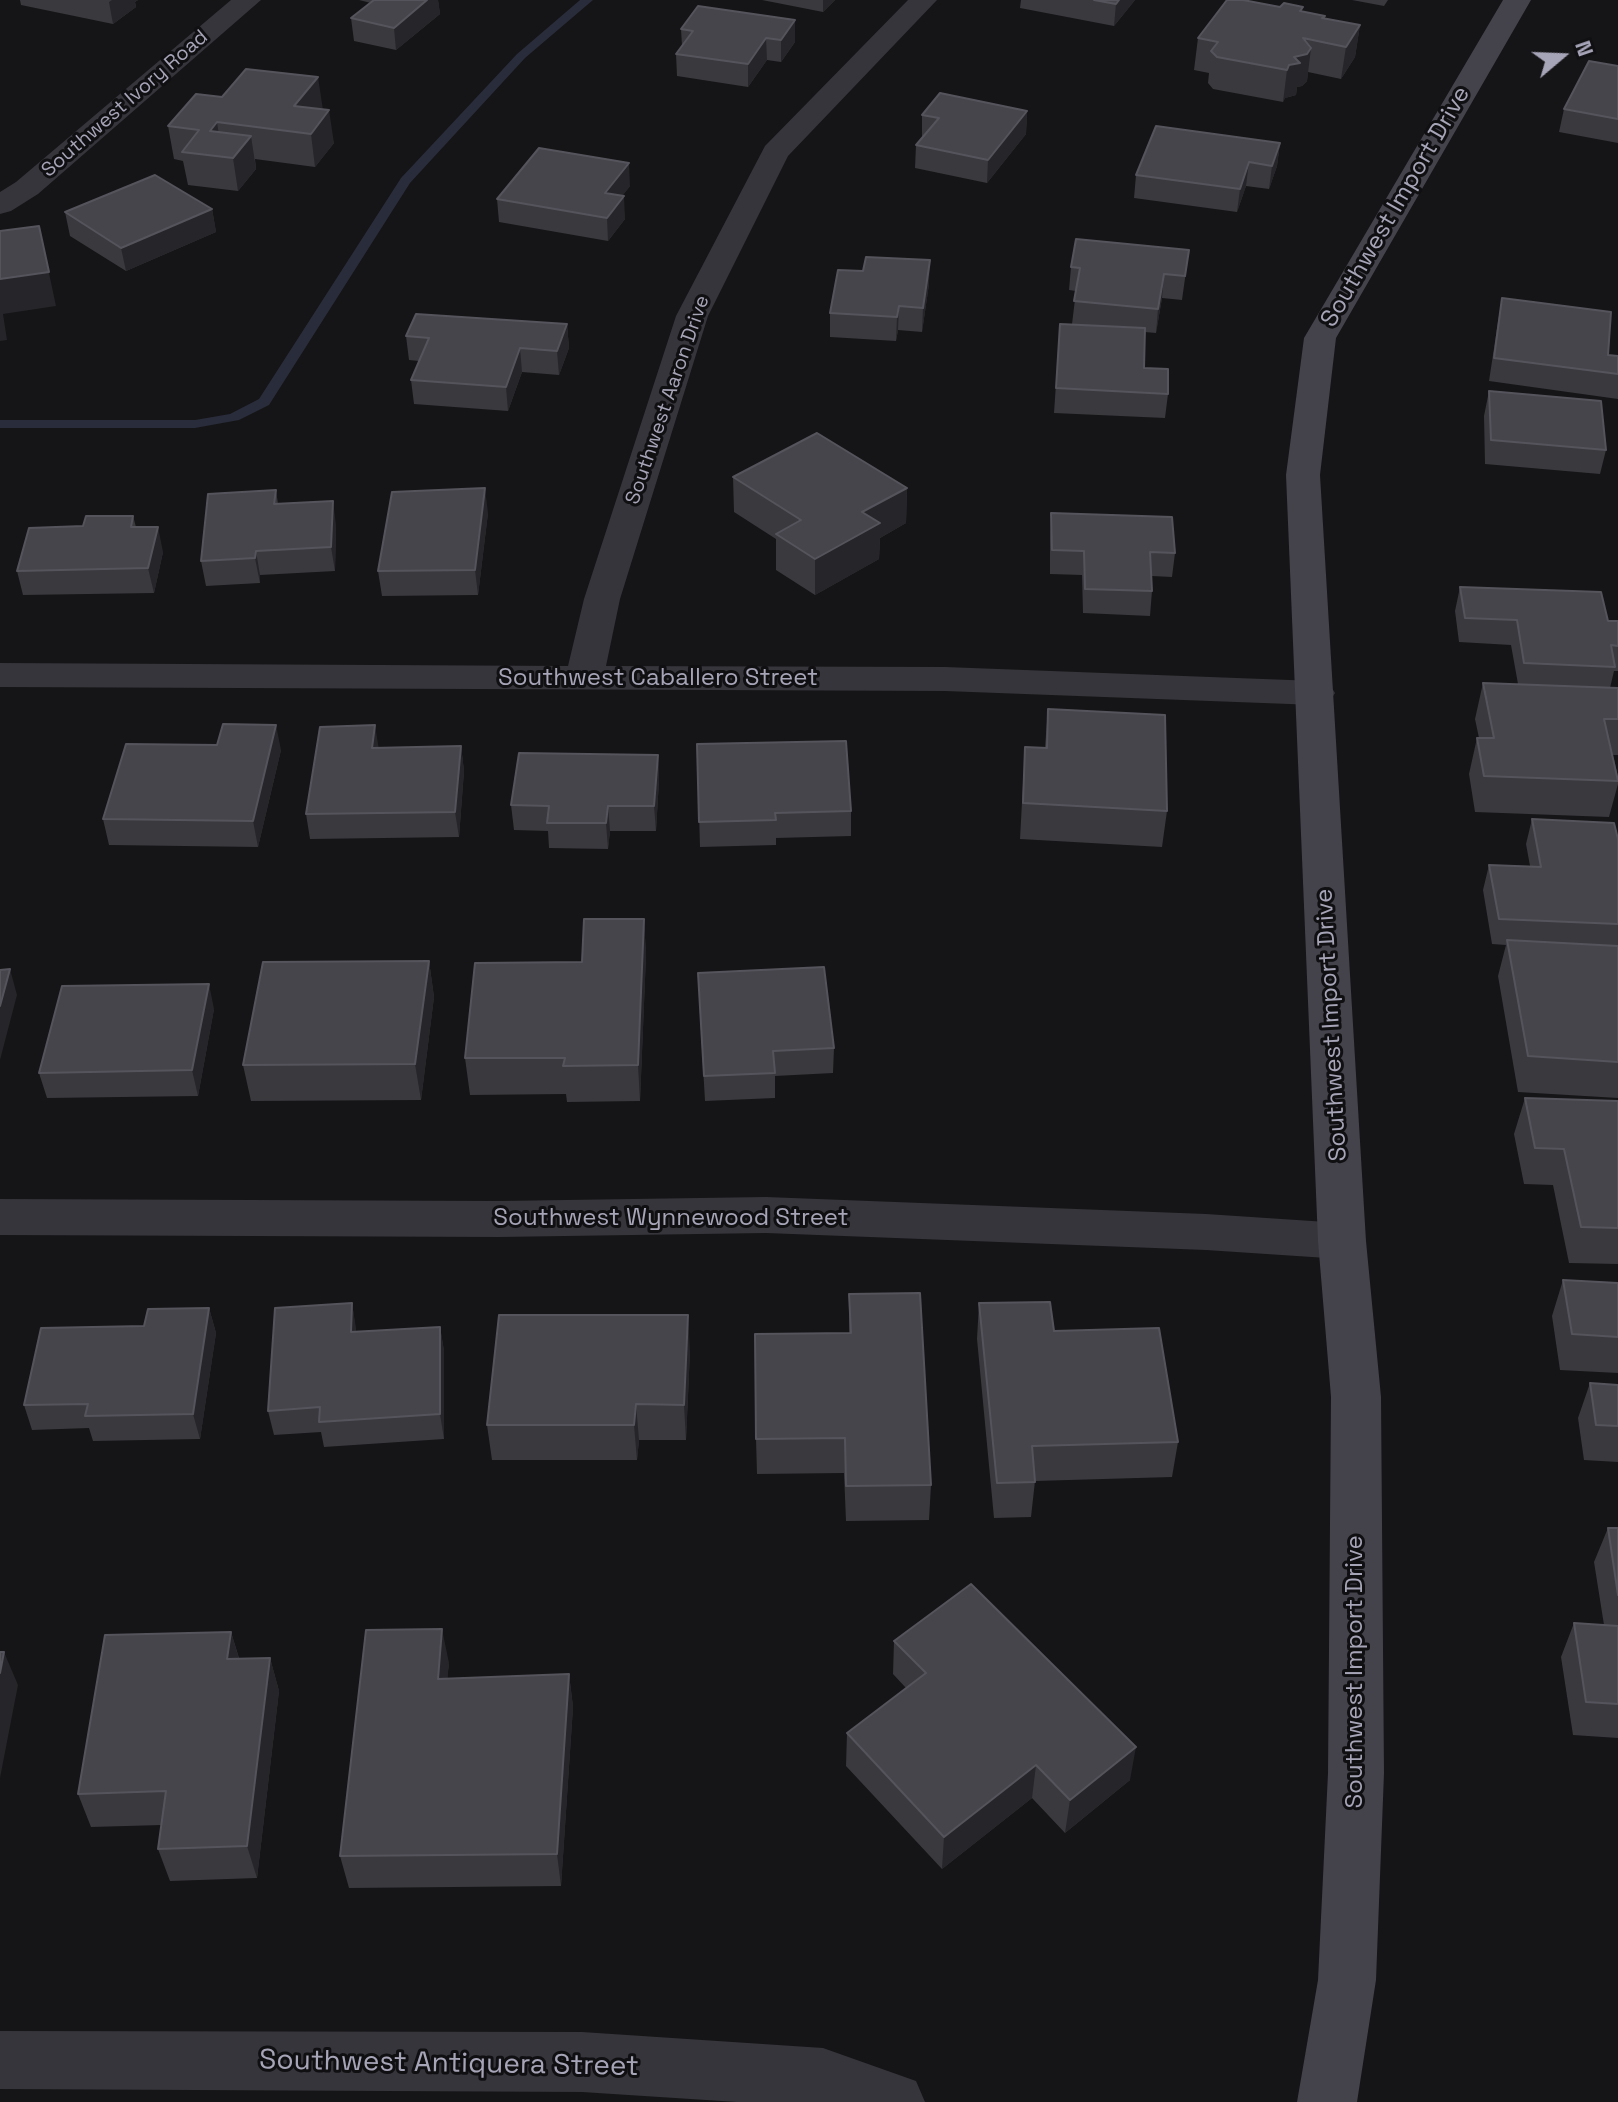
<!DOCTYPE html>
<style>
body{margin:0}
#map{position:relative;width:1618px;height:2102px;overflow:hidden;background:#151416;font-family:"Space Grotesk",sans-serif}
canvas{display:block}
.north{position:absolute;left:1522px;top:16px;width:80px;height:80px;-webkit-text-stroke:6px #100f11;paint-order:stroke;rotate:71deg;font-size:22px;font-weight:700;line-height:32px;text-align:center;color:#a6a4b7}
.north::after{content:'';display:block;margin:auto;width:28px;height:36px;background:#a6a4b7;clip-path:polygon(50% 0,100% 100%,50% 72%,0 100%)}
</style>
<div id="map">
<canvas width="1618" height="2102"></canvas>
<div class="north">N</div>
</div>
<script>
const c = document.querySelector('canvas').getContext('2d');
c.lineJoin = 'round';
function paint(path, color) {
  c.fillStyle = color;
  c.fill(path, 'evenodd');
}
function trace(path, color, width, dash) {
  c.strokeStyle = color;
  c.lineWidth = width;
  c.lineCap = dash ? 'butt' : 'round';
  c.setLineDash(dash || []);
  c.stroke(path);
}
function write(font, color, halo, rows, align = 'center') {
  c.font = font + ' "Space Grotesk",sans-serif';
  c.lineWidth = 6;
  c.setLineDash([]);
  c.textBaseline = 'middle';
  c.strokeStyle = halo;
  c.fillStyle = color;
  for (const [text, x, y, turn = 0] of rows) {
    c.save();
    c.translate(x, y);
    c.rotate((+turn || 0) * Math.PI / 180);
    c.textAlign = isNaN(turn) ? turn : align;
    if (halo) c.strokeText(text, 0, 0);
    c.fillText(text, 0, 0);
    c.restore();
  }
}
const stream = new Path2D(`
 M580,0H593L525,58L410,183L269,405L239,420L195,428H0V420H195L230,414L259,399L401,178L517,54Z`);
const street = new Path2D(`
 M231,0H261L38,194L11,211L0,214V192L16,182Z
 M908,0H937L788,156L708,316L620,599L606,666L945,667L1316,681L1330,685L1335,693L1330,701L1316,705L945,691L0,687V663L568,666L584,599L676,316L765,146Z
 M766,1197L1206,1214L1342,1223L1359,1228L1366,1241L1359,1254L1342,1259L1206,1250L766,1233L499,1237L0,1235V1199L499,1201Z
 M0,2031L582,2032L823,2048L916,2081L925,2102H737L582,2092L0,2089Z`);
const secondary = new Path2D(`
 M1503,0H1531L1336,338L1320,475L1366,1241L1381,1397L1384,1773L1376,1980L1357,2102H1297L1318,1980L1328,1773L1331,1397L1318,1241L1286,475L1304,338Z`);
const wall = new Path2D(`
 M20,0H138L135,2L136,7L113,24L21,5Z
 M359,0H438L440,14L396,50L354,41L351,18L371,3Z
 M762,0H835L823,12Z
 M1021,0H1135L1114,26L1020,8Z
 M1352,0H1388L1384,6Z
 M1280,7H1303L1302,11L1325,16V18L1360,25L1355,57L1341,79L1308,72L1307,81L1302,86L1297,87L1296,95L1285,98L1283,102L1213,89L1208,83L1209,73L1194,70L1198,38Z
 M795,20V42L781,62L767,60L748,87L677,76L676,54L682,46L681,29Z
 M1618,66V143L1559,132L1564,109Z
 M322,109L334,143L315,167L255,159L256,169L238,191L188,185L183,161L174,159L168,126Z
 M1027,111L1026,134L987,183L915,168L916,145L922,138V115Z
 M1280,143L1277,166L1269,189L1246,186L1237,212L1134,198L1136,175Z
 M630,186L622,196L625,219L608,241L499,222L497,199Z
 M212,209L216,232L126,271L70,236L65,212Z
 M1189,250L1182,300L1162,298L1156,333L1145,332L1144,368L1168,394L1165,418L1054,413L1060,324H1072L1076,291L1069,290L1071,267Z
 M929,284L922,332L898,330L896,341L830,337V313Z
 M1502,298L1608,355L1618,356V399L1489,381L1498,322Z
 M567,324L569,348L559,375L522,372L508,411L414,404L411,380L419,361L409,360L406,336Z
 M1489,391L1606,450L1600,474L1485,464L1484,416Z
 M733,477L907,488L906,523L880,538L879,559L815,595L776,570V539L734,512Z
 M276,490L278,504L336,525L335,571L260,575V583L206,586L201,561Z
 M488,513L478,595L382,596L378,571Z
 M1051,513L1175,553L1172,577L1152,576V591L1150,616L1083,613L1082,575L1050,574V537Z
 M133,516L136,527L163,552L154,593L23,595L17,571L83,526Z
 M1460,587L1608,621H1618V671H1614L1610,688H1618V755H1613L1618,777V784L1609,817L1475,812L1469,774L1477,738H1479L1475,719L1483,683L1518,684L1511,645L1459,642L1455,611Z
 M1048,709L1167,811L1162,847L1020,839L1025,747H1045Z
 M697,744L851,811V836L776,838V845L700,847Z
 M217,745L281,750L258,847L109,845L103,819Z
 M461,746L464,771L459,837L310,839L306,814L378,748Z
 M658,755L659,780L656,831H610L608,849L549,848L548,831L514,830L511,805Z
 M1532,819L1618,839V1098L1518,1092L1498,976L1506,945L1492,944L1483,890L1489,865L1530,866L1526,844Z
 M644,919L646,955L640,1101L567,1102L566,1094L470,1095L465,1058L582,962Z
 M429,961L434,997L421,1100L251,1101L243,1065Z
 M699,998L834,1048L833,1073L775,1076V1098L705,1101Z
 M214,1009L198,1096L47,1098L39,1073Z
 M1525,1098L1618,1101V1264L1569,1263L1553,1185L1524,1184L1514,1134Z
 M1563,1280L1618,1283V1373L1560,1370L1552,1316Z
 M849,1294L931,1485L929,1520L846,1521L844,1473L757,1474L756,1439L849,1333Z
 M352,1303L356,1332L440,1327L444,1351V1439L324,1447L321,1432L274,1435L268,1411Z
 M979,1303L1054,1331L1178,1442L1172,1477L1035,1481L1031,1517L994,1518L977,1339Z
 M209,1308L216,1333L200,1439L93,1441L89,1428L32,1430L24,1405L144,1326Z
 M690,1351L686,1440H639L637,1460H492L487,1425Z
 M1590,1383L1618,1385V1462L1584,1460L1578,1418Z
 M1608,1528H1618V1738L1573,1735L1561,1657L1574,1623L1604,1625L1594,1562Z
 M231,1632L239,1658H270L279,1691L257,1878L170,1881L158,1849L162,1825L91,1827L78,1794Z
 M894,1641L1130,1780L1065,1833L1032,1798L942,1869L846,1766L847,1733L906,1688L893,1674Z
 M449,1663L447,1679L569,1674L573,1707L561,1886L349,1888L340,1856Z`);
const shadedWall = new Path2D(`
 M112,0H138L135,2L136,7L113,24L109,2Z
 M420,0H438L440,14L396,50L394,28Z
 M823,0H835L823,12Z
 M1119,0H1135L1114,26L1116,4Z
 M795,20V42L781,62V40Z
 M1360,25L1355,57L1341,79L1346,47Z
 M766,38L767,60L748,87V64Z
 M1311,48L1307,81L1302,86L1297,87L1296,95L1285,98L1283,102L1287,70L1294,57Z
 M318,77L323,110L294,106Z
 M329,110L334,143L315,167L311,134Z
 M1027,111L1026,134L987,183L988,160Z
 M217,122L222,155L210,131Z
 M251,136L256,169L238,191L233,158Z
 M1280,143L1277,166L1269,189L1272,166Z
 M1249,162L1246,186L1237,212L1240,189Z
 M629,163L630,186L607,216L605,193Z
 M624,196L625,219L608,241L607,218Z
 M212,209L216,232L126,271L121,248Z
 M39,226L56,306L3,314L7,340L0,341V279Z
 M930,260L929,284L922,332L923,308Z
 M1164,274L1162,298L1156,333L1158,309Z
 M899,306L898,330L896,341L897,317Z
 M567,324L569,348L559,375L557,351Z
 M520,348L522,372L508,411L506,387Z
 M485,488L488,513L478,595L475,570Z
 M907,488L906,523L880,538L879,559L815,595V559L862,512Z
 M333,501L336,525L335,571L331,547Z
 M158,527L163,552L154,593L148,568Z
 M256,551L260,575V583L255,558Z
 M276,725L281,750L258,847L253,821Z
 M375,725L379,750L372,748Z
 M461,746L464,771L459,837L455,812Z
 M658,755L659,780L656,831L654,806Z
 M608,806L610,831L608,849L606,823Z
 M644,919L646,955L640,1101L638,1065Z
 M429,961L434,997L421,1100L415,1064Z
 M10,969L17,995L0,1060V1006Z
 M209,984L214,1009L198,1096L192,1070Z
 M352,1303L356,1328V1357L351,1332Z
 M209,1308L216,1333L200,1439L193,1414Z
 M688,1315L690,1351L686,1440L684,1405Z
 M440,1327L444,1351V1439L440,1414Z
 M636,1404L639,1440L637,1460L634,1425Z
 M442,1629L449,1663L444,1713L438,1679Z
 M231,1632L241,1666L227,1659Z
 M4,1652L18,1685L0,1778V1673Z
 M270,1658L279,1691L257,1878L247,1846Z
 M569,1674L573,1707L561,1886L557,1854Z
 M1136,1747L1130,1780L1065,1833L1070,1800Z
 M1036,1765L1032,1798L942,1869L944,1837Z`);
const building = new Path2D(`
 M374,0H427L394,28L351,18Z
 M1094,0H1119L1116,4Z
 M1227,0H1243L1280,7L1284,3L1303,7L1300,11L1325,16L1322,18L1360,25L1346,47L1303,38L1311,48L1307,54L1294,57L1300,63L1289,65L1287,70L1217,57L1211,51L1218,42L1198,38Z
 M698,6L795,20L781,40L766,38L748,64L676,54L693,31L681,29Z
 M1589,61L1618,66V119L1564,109Z
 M246,69L318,77L294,106L329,110L311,134L217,122L210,131L251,136L233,158L182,152L199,130L168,126L196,94L222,97Z
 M940,93L1027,111L988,160L916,145L939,118L922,115Z
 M1156,126L1280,143L1272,166L1249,162L1240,189L1136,175Z
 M539,148L629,163L605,193L624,196L607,218L497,199Z
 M155,175L212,209L121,248L65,212Z
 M39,226L49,272L0,279V231Z
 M1076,239L1189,250L1185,276L1164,274L1158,309L1074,301L1080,268L1071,267Z
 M866,257L930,260L923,308L899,306L897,317L830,313L838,270L863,271Z
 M1502,298L1611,312L1608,355L1618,356V374L1494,358Z
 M416,314L567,324L557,351L520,348L506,387L411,380L429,338L406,336Z
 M1060,324L1145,328L1144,368L1168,369V394L1056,388Z
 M1489,391L1601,401L1606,450L1491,440Z
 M817,433L907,488L862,512L880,523L815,559L776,534L801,520L733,477Z
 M485,488L475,570L378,571L392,492Z
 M276,490L274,504L333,501L331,547L256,551L255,558L201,561L208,494Z
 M1051,513L1172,517L1175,553L1150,552L1152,591L1085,589L1084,551L1052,550Z
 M86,516H133L131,527H158L148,568L17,571L29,528L83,526Z
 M1460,587L1601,592L1608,621H1618V646L1611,645L1615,667L1524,663L1517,620L1465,618Z
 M1483,683L1618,688V719H1604L1618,781L1484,776L1477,738H1494Z
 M1048,709L1165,715L1167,811L1023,803L1025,747L1047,748Z
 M223,724L276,725L253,821L103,819L126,744L217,745Z
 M375,725L372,748L461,746L455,812L306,814L320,727Z
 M846,741L851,811L775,813L776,820L699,822L697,744Z
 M519,753L658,755L654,806H608L606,823H547L549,806L511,805Z
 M1532,819L1614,823L1618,839V924L1499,919L1489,865L1541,867Z
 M584,919H644L638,1065L563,1066L565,1058H465L475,963L582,962Z
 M1507,940L1618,946V1062L1528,1056Z
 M429,961L415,1064L243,1065L263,962Z
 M824,967L834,1048L773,1051L775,1073L704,1076L698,973Z
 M10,969L0,1006V970Z
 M209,984L192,1070L39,1073L62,986Z
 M1525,1098L1618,1101V1228L1581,1227L1564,1149L1535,1148Z
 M1563,1280L1618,1283V1337L1572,1334Z
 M920,1293L931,1485L846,1486L845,1438L756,1439L755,1334L851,1333L849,1294Z
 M1050,1302L1054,1331L1159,1328L1178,1442L1032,1446L1035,1482L997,1483L979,1303Z
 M352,1303L351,1332L440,1327V1414L319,1422L320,1407L268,1411L275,1308Z
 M209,1308L193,1414L85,1416L88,1404L24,1405L41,1328L144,1326L148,1309Z
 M499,1315H688L684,1405L636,1404L634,1425H487Z
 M1590,1383L1618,1385V1426L1596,1425Z
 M1608,1528H1618V1595Z
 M971,1584L1136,1747L1070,1800L1036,1765L944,1837L847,1733L926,1673L894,1641Z
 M1574,1623L1618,1626V1704L1586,1702Z
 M442,1629L438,1679L569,1674L557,1854L340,1856L366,1630Z
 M231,1632L227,1659L270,1658L247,1846L158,1849L166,1791L78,1794L105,1635Z
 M0,1652H4L0,1673Z`);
const farStreetnames = [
 ["Southwest Ivory Road",125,104,-41],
 ["Southwest Aaron Drive",668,400,-71]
];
const streetNames = [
 ["Southwest Import Drive",1396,207,-60],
 ["Southwest Caballero Street",658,678],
 ["Southwest Import Drive",1332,1025,-93],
 ["Southwest Wynnewood Street",671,1218],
 ["Southwest Import Drive",1355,1672,-90]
];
const nearStreetnames = [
 ["Southwest Antiquera Street",449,2064,1]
];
paint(stream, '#292c3a');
paint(street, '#36353b');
paint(secondary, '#44424b');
paint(wall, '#3a393e');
paint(shadedWall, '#262529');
paint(building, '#46454b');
trace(building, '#55545c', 2);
write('20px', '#a6a4b7', '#100f11', farStreetnames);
write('24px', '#a6a4b7', '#100f11', streetNames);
write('28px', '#a6a4b7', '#100f11', nearStreetnames);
</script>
